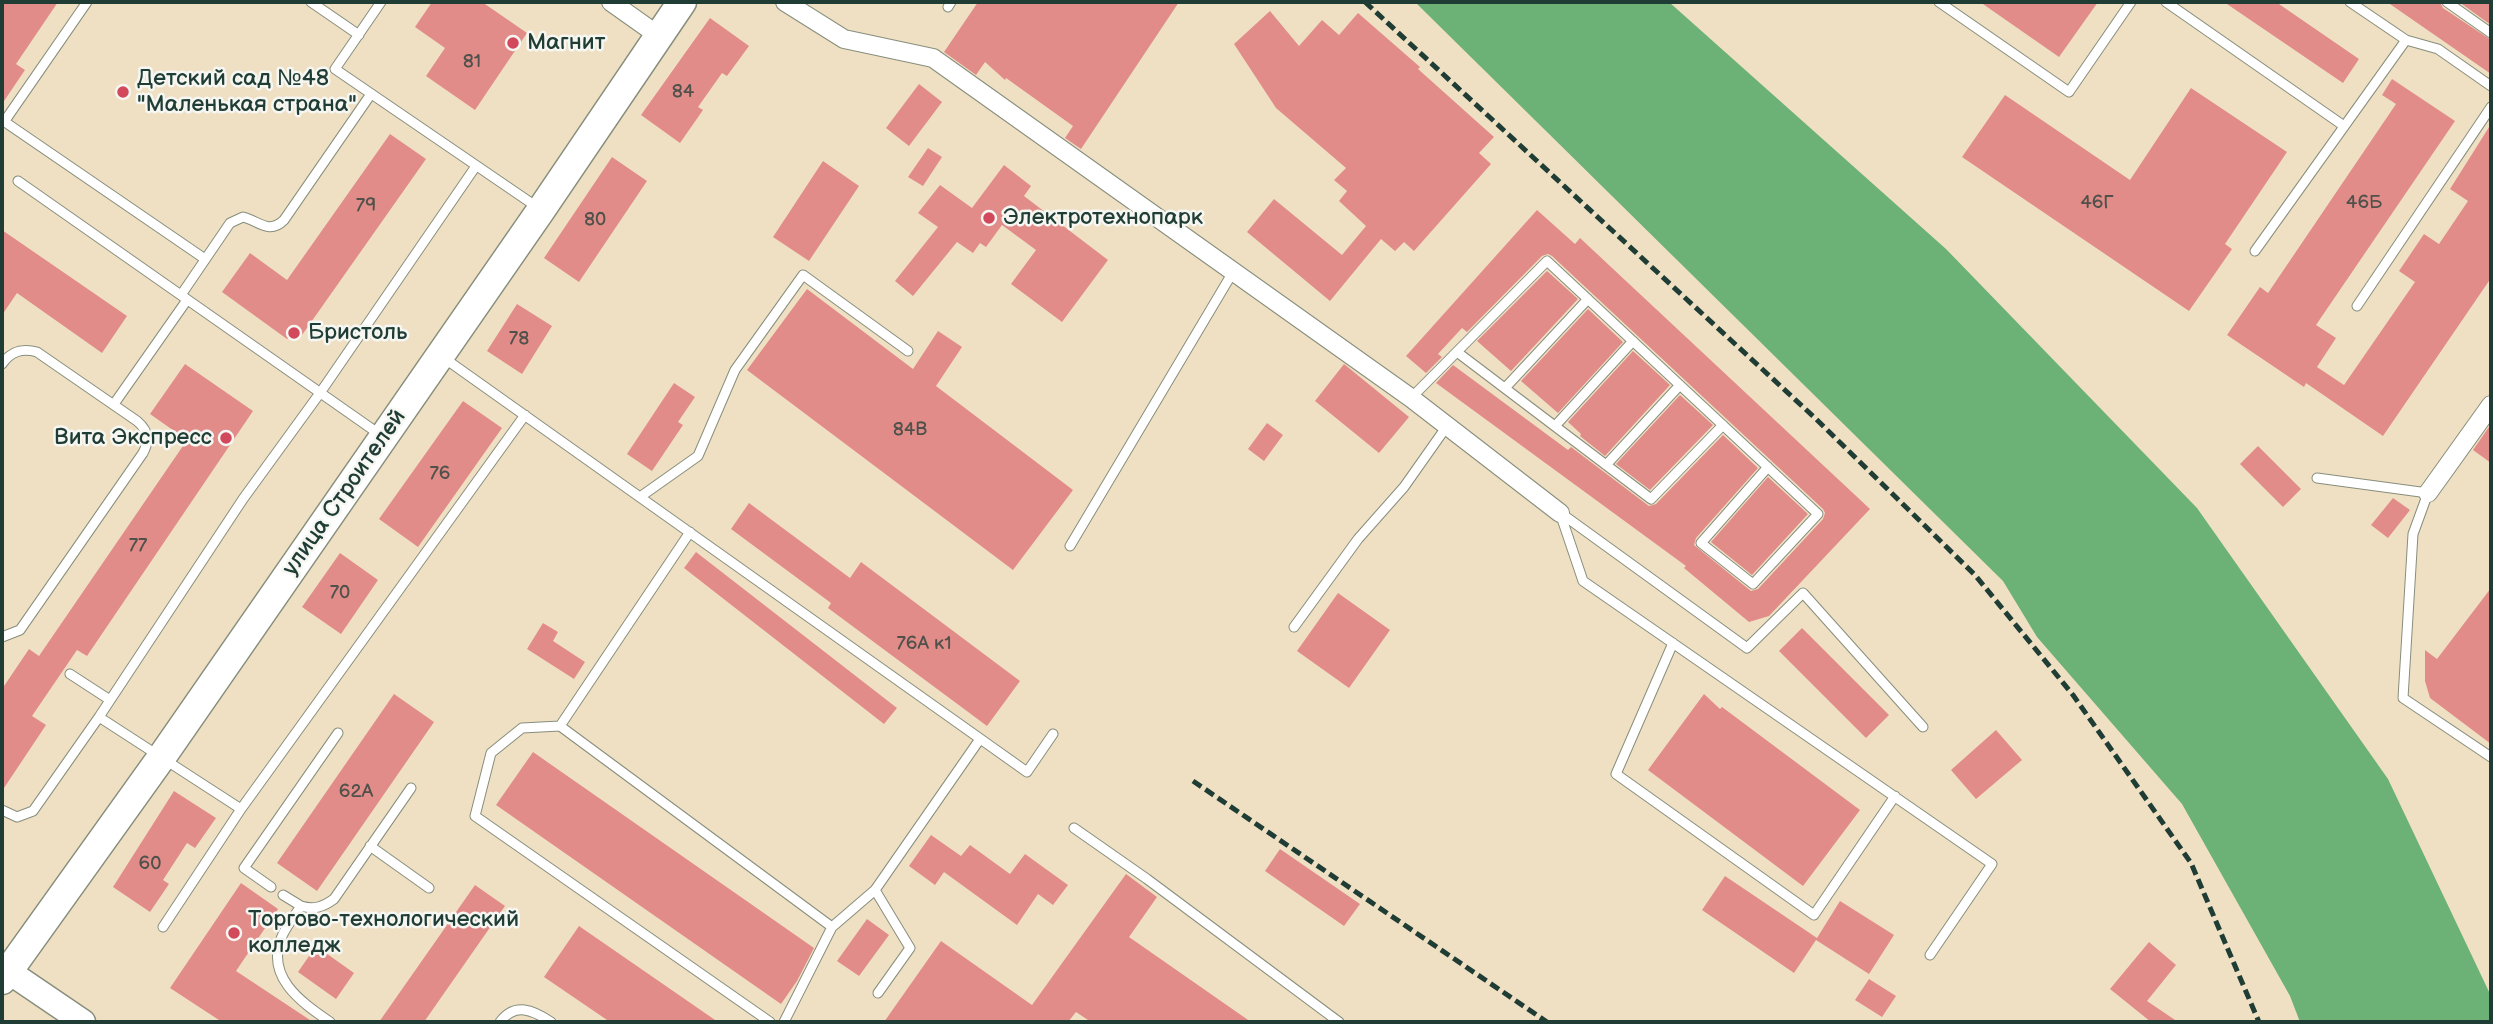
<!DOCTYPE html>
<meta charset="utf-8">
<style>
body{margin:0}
#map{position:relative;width:2493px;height:1024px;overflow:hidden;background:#efe0c3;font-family:"Balsamiq Sans",sans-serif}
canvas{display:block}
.frame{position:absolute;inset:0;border:4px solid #1f3d34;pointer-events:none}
</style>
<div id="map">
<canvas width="2493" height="1024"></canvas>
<div class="frame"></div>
</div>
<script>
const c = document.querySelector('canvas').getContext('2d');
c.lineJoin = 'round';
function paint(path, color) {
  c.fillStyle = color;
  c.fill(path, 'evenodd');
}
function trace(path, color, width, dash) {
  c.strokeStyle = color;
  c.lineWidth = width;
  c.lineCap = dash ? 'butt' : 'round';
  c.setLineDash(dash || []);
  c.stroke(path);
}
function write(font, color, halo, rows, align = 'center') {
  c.font = font + ' "Balsamiq Sans",sans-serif';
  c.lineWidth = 5;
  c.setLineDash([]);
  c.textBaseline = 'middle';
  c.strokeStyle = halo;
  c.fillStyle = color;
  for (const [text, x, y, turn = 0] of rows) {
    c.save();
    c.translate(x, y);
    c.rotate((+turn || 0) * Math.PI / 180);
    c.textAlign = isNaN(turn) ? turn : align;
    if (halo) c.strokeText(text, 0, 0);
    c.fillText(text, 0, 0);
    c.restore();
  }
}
const forest = new Path2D(`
 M1415,2H1669L1946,249L2197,508L2388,779L2491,996V1022H2300L2290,996L2182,804L2037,637L2003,581Z`);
const building = new Path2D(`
 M2,2H58L16,64L25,70L2,104Z
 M432,2H482L527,33L475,110L426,76L445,48L415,27Z
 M978,2H1179L1081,149L1065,138L1073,126L1006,78L1005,80L985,62L976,75L944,52Z
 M1980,2H2098L2059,57Z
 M2224,2H2276L2359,59L2343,83Z
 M2387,2H2440L2443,8L2491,40V74Z
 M2459,2H2491V25Z
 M1270,11L1299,46L1322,20L1339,35L1358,13L1420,67L1418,69L1494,137L1479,153L1491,164L1414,251L1404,242L1395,251L1381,239L1330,301L1247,232L1274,199L1342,255L1366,226L1339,201L1347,191L1334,180L1346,168L1276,108L1234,44Z
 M710,18L749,46L727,76L722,73L698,107L703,110L680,143L641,115Z
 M2392,79L2455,121L2316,325L2336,338L2317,367L2344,385L2415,282L2399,271L2424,234L2439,244L2468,201L2450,189L2491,124V278L2383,436L2306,383L2304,387L2227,335L2260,287L2268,293L2396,104L2382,95Z
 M919,84L942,102L909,146L886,128Z
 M2191,88L2287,152L2225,244L2232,249L2189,311L1962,157L2005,95L2130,180Z
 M390,134L426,159L302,335L287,339L222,292L250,253L287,280Z
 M928,148L942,157L923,186L908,177Z
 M612,157L647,181L579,282L544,258Z
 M823,161L859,186L809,261L773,237Z
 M1004,165L1031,186L1024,196L1108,260L1062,322L1011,284L1036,250L1002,225L986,247L980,243L973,253L957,242L913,296L895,281L938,227L918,213L940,185L972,208Z
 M1537,210L1575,244L1580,238L1870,509L1769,616L1749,622L1684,568L1686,566L1436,383L1453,365L1568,450L1571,447L1649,506L1656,504L1723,435L1758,468L1696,538L1694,545L1751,591L1758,589L1823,519L1825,513L1823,509L1552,256L1548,254L1542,256L1467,332L1462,328L1438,354L1442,357L1426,373L1406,356Z
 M2,230L127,316L102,353L17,293L2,315Z
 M1547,271L1578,299L1511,371L1477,341Z
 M807,289L913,369L938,331L962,347L936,386L1073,490L1013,570L747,370Z
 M517,304L552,326L522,374L487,351Z
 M1588,309L1623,342L1558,413L1521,381Z
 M1633,351L1670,385L1605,456L1580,436L1581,434L1568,422Z
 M185,364L253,411L87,656L77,650L32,716L46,725L2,791V689L29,649L39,656L187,440L150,414Z
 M1344,364L1409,417L1379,453L1315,401Z
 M674,383L695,397L678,422L683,425L652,471L627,454Z
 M1680,395L1713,425L1650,490L1616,464Z
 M463,401L502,428L418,547L379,519Z
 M1267,423L1283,435L1264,461L1248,449Z
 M2491,424V463L2473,450Z
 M2258,446L2301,489L2283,507L2240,464Z
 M1768,477L1808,514L1752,575L1711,542Z
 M2393,498L2410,510L2388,538L2371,525Z
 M749,503L850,578L861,562L1020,681L987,726L828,608L831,603L731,529Z
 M696,552L897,708L884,724L684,568Z
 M340,553L378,580L341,634L302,607Z
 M2491,588V744L2430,698L2425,681V650L2437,659Z
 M1338,593L1390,630L1349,688L1297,651Z
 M543,623L558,632L553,641L585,662L574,679L527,649Z
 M1802,628L1889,715L1866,738L1779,651Z
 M394,694L434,722L317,891L277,863Z
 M1704,694L1720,709L1722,707L1860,810L1803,886L1648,770Z
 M1996,730L2022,760L1976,799L1951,770Z
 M533,752L814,948L797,981L781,1004L496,805Z
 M174,791L216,818L195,848L187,843L163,880L169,884L150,912L113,887Z
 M931,835L961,856L970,845L1010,874L1025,854L1068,885L1053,905L1038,894L1017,925L944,872L935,885L909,866Z
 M1280,849L1360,904L1344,926L1265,871Z
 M1126,874L1157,897L1129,937L1251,1022H1091L1076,1012L1068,1022H884L941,941L1032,1005Z
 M1725,876L1817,938L1840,901L1894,935L1869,974L1816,940L1794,973L1702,910Z
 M241,883L278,909L236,971L313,1022H222L170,988Z
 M475,885L505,906L424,1022H379Z
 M867,919L889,935L859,976L837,961Z
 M579,926L718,1022H610L544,977Z
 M2149,942L2176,965L2147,1001L2178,1022H2151L2110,989Z
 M316,946L354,973L336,999L298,972Z
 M1869,979L1896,996L1882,1017L1855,1000Z`);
const lane = new Path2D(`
 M311,2L359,35
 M381,2L335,69L537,207
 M1939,2L2069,92L2131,2
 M2166,2L2344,126
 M2350,2L2406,40L2438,49L2491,86
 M2447,2L2491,33
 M948,7L951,2
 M2,120L205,259
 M4,122L87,2
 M18,181L382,436
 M2255,251L2406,40
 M181,295L230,223L243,217C259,221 269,235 284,220L371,94
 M2357,306L2491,107
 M1457,352L1651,499L1723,425
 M444,358L1027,772L1053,734
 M2,364C11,351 22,348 37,352L137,421C148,430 150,440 143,453L20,630L2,637
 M1505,388L1588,299
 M1411,398L1547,261L1818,514L1753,584L1701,543L1768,467
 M114,404L187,300
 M1555,426L1633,341
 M1606,465L1680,385
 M2317,478L2428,493L2413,534L2403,698L2491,757
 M640,497L698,456L735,370L803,275L908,351
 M1560,513L1583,581L1992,864L1930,955
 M1562,514L1747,648L1803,593L1923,727
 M690,532L560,726L832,927L875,890L980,739
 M1070,546L1233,272
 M1294,627L1358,539L1404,487L1447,426
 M1673,643L1616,774L1814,915L1895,796
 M70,674L110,700
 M99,717L241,809
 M560,726L522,728L491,753L475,816L770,1022
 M2,810L17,817L33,811L99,717L243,499L320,393L476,166
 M1074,828L1147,879L1339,1022
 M370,846L429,888
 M271,887L244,868L338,733
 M875,890L910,948L878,993
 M283,895L301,906C295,915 288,924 283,934C263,976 301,1002 330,1022
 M301,906C314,910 323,907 334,899L411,788
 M163,927L241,809L525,415
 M500,1022C515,1002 533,1010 551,1022
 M784,1022L832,927`);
const street = new Path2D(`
 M611,2L659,36
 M785,2L844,39L933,58L1411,398L1560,513
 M2428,493L2491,405`);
const secondary = new Path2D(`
 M2,967L83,1022`);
const primary = new Path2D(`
 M2,980L161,758L541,210L682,2`);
const rail = new Path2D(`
 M1365,2L1814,417L1975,575L2073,695L2191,863L2259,1022
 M1193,781L1547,1022`);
const markers = [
 [513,43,7,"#d1495b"],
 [123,92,7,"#d1495b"],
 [989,218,7,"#d1495b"],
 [294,333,7,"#d1495b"],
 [226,438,7,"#d1495b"],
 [234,933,7,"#d1495b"]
];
const numberNames = [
 ["81",472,62],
 ["84",683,92],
 ["46Г",2097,203],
 ["46Б",2364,203],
 ["79",366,206],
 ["80",595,220],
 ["78",519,339],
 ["84В",910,430],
 ["76",440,474],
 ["77",138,546],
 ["70",340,593],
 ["76А к1",924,644],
 ["62А",356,792],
 ["60",150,864]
];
const poiNames = [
 ["Магнит",527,43],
 ["Детский сад №48",137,79],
 ["\"Маленькая страна\"",137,105],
 ["Электротехнопарк",1003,218],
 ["Бристоль",308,333],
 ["Вита Экспресс",212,438,"right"],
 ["Торгово-технологический",248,920],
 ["колледж",248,946]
];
const streetNames = [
 ["улица Строителей",345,493,-55]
];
paint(forest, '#6cb176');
paint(building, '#e28c8a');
trace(lane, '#878e7c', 11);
trace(street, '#878e7c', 20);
trace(secondary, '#878e7c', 27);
trace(primary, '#878e7c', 31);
trace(lane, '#fff', 9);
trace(street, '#fff', 18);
trace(secondary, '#fff', 24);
trace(primary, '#fff', 28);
trace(rail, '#1f3d34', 5, [10, 5]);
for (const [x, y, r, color] of markers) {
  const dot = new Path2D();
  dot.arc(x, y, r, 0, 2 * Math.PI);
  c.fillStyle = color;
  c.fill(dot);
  trace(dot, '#f6f6f2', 2.5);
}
write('19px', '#50514a', null, numberNames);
write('23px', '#1f3d34', '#f6f6f2', poiNames, 'left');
write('23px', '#1f3d34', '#f6f6f2', streetNames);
</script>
